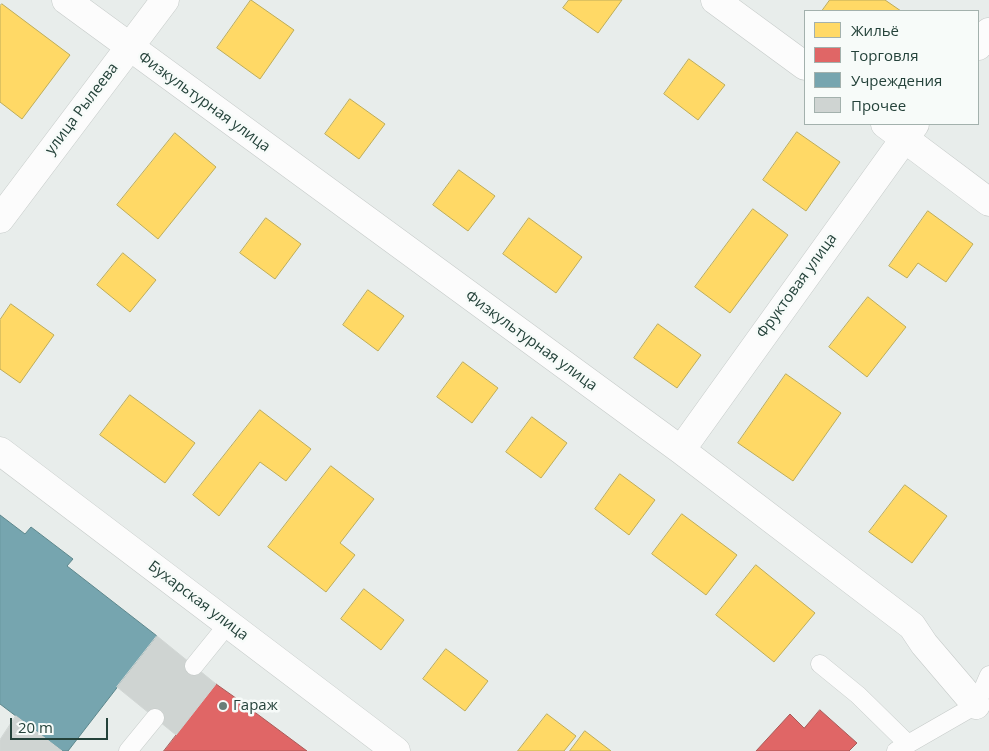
<!DOCTYPE html>
<meta charset="utf-8">
<style>
body{margin:0}
#map{position:relative;width:989px;height:751px;overflow:hidden;background:#e8edeb;font-family:"Open Sans",sans-serif}
canvas{display:block}
.legend{position:absolute;left:804px;top:10px;width:175px;height:115px;box-sizing:border-box;background:#f7fbf9;border:1px solid #a3b1ad;margin:0;padding:6px 9px;list-style:none;font-size:15px;color:#24423a}
.legend li{display:flex;align-items:center;gap:10px;height:25px}
.legend b{width:25px;border:1px solid #a3b1ad}
.scale{position:absolute;left:10px;top:718px;width:98px;height:22px;box-sizing:border-box;border:2px solid #24423a;border-top:0;padding-left:6px;font-size:15px;line-height:18px;white-space:nowrap;color:#24423a;-webkit-text-stroke:4px #f7fbf9;paint-order:stroke}
</style>
<div id="map">
<canvas width="989" height="751"></canvas>
<ul class="legend">
<li><b style="height:14px;background:#ffd966"></b>Жильё</li>
<li><b style="height:14px;background:#e06666"></b>Торговля</li>
<li><b style="height:14px;background:#76a5af"></b>Учреждения</li>
<li><b style="height:14px;background:#cfd4d2"></b>Прочее</li>
</ul>
<div class="scale">20 m</div>
</div>
<script>
const c = document.querySelector('canvas').getContext('2d');
c.lineJoin = 'round';
function paint(path, color) {
  c.fillStyle = color;
  c.fill(path, 'evenodd');
}
function trace(path, color, width, dash) {
  c.strokeStyle = color;
  c.lineWidth = width;
  c.lineCap = dash ? 'butt' : 'round';
  c.setLineDash(dash || []);
  c.stroke(path);
}
function write(font, color, halo, rows, align = 'center') {
  c.font = font + ' "Open Sans",sans-serif';
  c.lineWidth = 5;
  c.setLineDash([]);
  c.textBaseline = 'middle';
  c.strokeStyle = halo;
  c.fillStyle = color;
  for (const [text, x, y, turn = 0] of rows) {
    c.save();
    c.translate(x, y);
    c.rotate((+turn || 0) * Math.PI / 180);
    c.textAlign = isNaN(turn) ? turn : align;
    if (halo) c.strokeText(text, 0, 0);
    c.fillText(text, 0, 0);
    c.restore();
  }
}
const homes = new Path2D(`
 M251,0L294,30L260,79L217,48Z
 M569,0H622L598,33L563,8Z
 M830,0H885L901,11H822Z
 M2,4L70,55L22,119L0,102V6Z
 M689,59L725,85L698,120L664,94Z
 M350,99L385,124L359,159L325,134Z
 M797,132L840,162L806,211L763,180Z
 M175,133L216,167L158,239L117,205Z
 M459,170L495,196L468,231L433,205Z
 M753,209L788,235L730,313L695,287Z
 M928,211L973,244L946,282L918,263L907,278L889,266Z
 M266,218L301,244L275,279L240,253Z
 M529,218L582,257L556,293L503,254Z
 M123,253L156,280L130,312L97,285Z
 M368,290L404,316L378,351L343,325Z
 M868,297L906,327L867,377L829,347Z
 M11,304L54,335L20,383L0,369V320Z
 M658,324L701,355L677,388L634,358Z
 M463,362L498,388L472,423L437,397Z
 M786,374L841,413L793,481L738,443Z
 M130,395L195,443L165,483L100,435Z
 M260,410L311,449L286,481L260,462L219,516L193,495Z
 M532,417L567,443L541,478L506,452Z
 M331,466L374,499L340,543L355,555L326,592L268,547Z
 M620,474L655,500L629,535L595,509Z
 M905,485L947,516L912,563L869,532Z
 M682,514L737,555L706,595L652,554Z
 M756,565L815,613L774,662L716,615Z
 M364,589L404,620L381,650L341,619Z
 M446,649L488,681L465,711L423,679Z
 M547,714L576,736L564,751H518Z
 M585,731L611,751H570Z`);
const shops = new Path2D(`
 M216,684L233,696L307,751H164Z
 M820,710L857,743L849,751H756L790,714L804,728Z`);
const public = new Path2D(`
 M0,515L25,534L31,527L73,559L67,566L157,636L68,751H62L0,704Z`);
const building = new Path2D(`
 M157,636L216,684L176,735L117,687Z
 M16,716L62,751H0V740Z`);
const service = new Path2D(`
 M820,664L858,695L908,744
 M194,666L228,624
 M128,751L155,718
 M896,751L976,705L989,675`);
const minor = new Path2D(`
 M66,0L681,450L912,626L924,644L976,705
 M715,0L805,66
 M978,46L989,32
 M885,124L989,202
 M0,219L165,0
 M681,450L915,124
 M0,451L396,751`);
const markers = [
 [223,706,5,"#697e78"]
];
const streetNames = [
 ["Физкультурная улица",204,102,36],
 ["улица Рылеева",82,109,-53],
 ["Фруктовая улица",797,286,-54],
 ["Физкультурная улица",531,341,36],
 ["Бухарская улица",198,601,37]
];
const poiNames = [
 ["Гараж",233,706]
];
paint(homes, '#ffd966');
trace(homes, '#bdac59', 1);
paint(shops, '#e06666');
trace(shops, '#a85b59', 1);
paint(public, '#76a5af');
trace(public, '#5d878c', 1);
paint(building, '#cfd4d2');
trace(building, '#d1d6d4', 1);
trace(service, '#c5cac8', 19);
trace(minor, '#c5cac8', 29);
trace(service, '#fcfcfc', 18);
trace(minor, '#fcfcfc', 28);
for (const [x, y, r, color] of markers) {
  const dot = new Path2D();
  dot.arc(x, y, r, 0, 2 * Math.PI);
  c.fillStyle = color;
  c.fill(dot);
  trace(dot, '#f7fbf9', 2);
}
write('15px', '#24423a', '#f7fbf9', streetNames);
write('15px', '#24423a', '#f7fbf9', poiNames, 'left');
</script>
